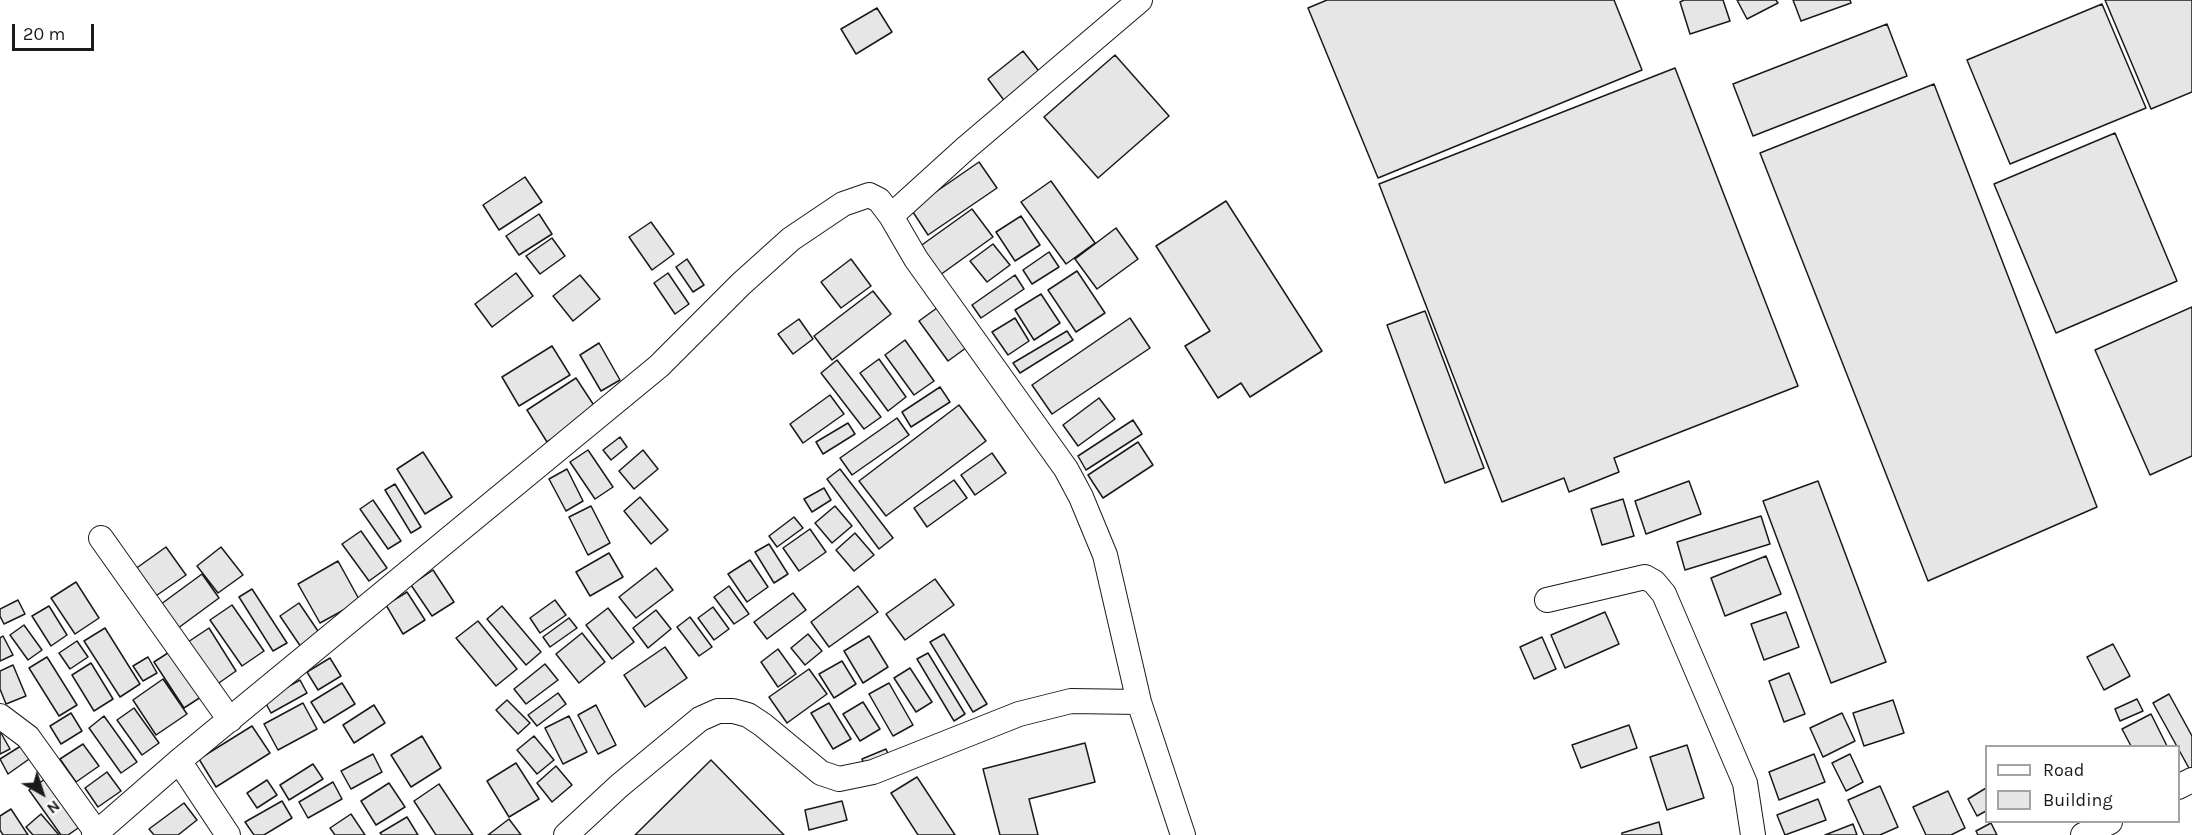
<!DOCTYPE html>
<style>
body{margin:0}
#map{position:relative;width:2192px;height:835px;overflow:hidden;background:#fff;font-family:Karla,sans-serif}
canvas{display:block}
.legend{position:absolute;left:1985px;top:745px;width:195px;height:78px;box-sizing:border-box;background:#fff;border:2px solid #a3a3a3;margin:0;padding:8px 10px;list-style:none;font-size:18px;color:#1a1a1a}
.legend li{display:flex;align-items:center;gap:12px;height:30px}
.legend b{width:30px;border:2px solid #a3a3a3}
.north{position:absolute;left:12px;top:763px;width:60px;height:60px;-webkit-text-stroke:4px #fff;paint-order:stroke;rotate:141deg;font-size:16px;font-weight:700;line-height:24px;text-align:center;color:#1a1a1a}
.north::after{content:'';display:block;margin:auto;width:21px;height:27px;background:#1a1a1a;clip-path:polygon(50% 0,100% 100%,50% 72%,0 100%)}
.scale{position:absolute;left:12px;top:24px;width:82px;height:27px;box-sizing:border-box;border:3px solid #1a1a1a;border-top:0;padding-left:8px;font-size:18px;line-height:21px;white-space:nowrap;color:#1a1a1a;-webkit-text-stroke:4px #fff;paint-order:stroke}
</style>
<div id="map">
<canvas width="2192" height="835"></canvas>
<ul class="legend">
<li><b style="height:8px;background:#fff"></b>Road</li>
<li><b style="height:16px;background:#e6e6e6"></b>Building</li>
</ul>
<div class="north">N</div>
<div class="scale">20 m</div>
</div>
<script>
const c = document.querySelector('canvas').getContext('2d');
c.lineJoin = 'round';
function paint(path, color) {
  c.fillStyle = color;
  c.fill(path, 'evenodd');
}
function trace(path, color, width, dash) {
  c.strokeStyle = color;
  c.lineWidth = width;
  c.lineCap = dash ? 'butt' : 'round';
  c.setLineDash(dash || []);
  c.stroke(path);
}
const building = new Path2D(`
 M1327,0H1614L1642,70L1378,178L1308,8Z
 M1684,0H1723L1730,21L1690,34L1680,2Z
 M1737,0H1776L1778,3L1747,19Z
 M1793,0H1850L1851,3L1801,21Z
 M2105,0H2192V92L2151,109Z
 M2102,4L2146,108L2010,164L1967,60Z
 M877,8L892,32L856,54L841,29Z
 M1887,24L1907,76L1753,136L1733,84Z
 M1023,51L1042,75L1006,103L988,79Z
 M1115,55L1169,116L1098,178L1044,117Z
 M1675,68L1798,386L1614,458L1619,472L1569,492L1564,478L1502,502L1379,184Z
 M1934,84L2097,507L1928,581L1760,153Z
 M2115,133L2177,281L2056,333L1994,184Z
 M979,162L997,188L928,235L911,209Z
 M525,177L542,202L499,230L483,205Z
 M1051,181L1095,243L1066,264L1021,202Z
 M1226,201L1322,351L1250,397L1241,383L1218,398L1185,346L1210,331L1156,246Z
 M972,209L993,237L940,275L919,247Z
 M539,214L552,234L519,255L506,236Z
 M1021,216L1040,245L1015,261L996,232Z
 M651,222L674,254L652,270L629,237Z
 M1116,228L1138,259L1097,289L1075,259Z
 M552,238L565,256L540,274L526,256Z
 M993,244L1010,265L987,282L970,261Z
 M1049,252L1059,267L1032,284L1023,270Z
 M687,259L704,285L693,292L676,267Z
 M851,259L871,286L841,308L821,282Z
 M1077,271L1105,313L1076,332L1048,290Z
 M516,273L533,296L492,327L475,304Z
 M668,273L689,304L675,314L654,283Z
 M580,275L600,299L573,321L553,296Z
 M1015,275L1024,289L981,318L972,305Z
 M873,291L891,314L832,360L814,336Z
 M1041,294L1060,323L1034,340L1015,310Z
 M941,305L970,345L948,361L919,321Z
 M2192,307V456L2150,475L2095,350Z
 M1425,311L1484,468L1445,483L1387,325Z
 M1015,318L1029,341L1008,355L992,332Z
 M1130,318L1150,348L1052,414L1032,385Z
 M799,319L813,339L793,354L778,334Z
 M1067,331L1073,340L1020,373L1013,363Z
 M905,340L934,381L914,395L885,355Z
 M599,343L620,380L601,391L580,355Z
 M552,346L570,375L519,406L502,377Z
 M879,359L906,397L888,411L860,373Z
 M837,360L881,417L864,429L821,373Z
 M576,378L597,410L547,442L527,410Z
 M940,387L950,402L911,427L902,412Z
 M830,395L844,414L803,443L790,424Z
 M1099,398L1115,419L1078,446L1063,425Z
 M959,405L986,441L886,516L859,481Z
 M897,418L909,435L852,475L840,458Z
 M1133,420L1142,434L1086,470L1078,456Z
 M848,423L855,434L823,454L816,442Z
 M620,437L627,447L611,460L603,450Z
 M1138,442L1153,465L1103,498L1088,475Z
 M588,450L613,487L595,499L570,462Z
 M643,450L658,469L634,489L619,471Z
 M423,452L452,497L425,514L397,469Z
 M992,453L1006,473L975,495L961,475Z
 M567,469L583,501L566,511L549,479Z
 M840,469L893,538L879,549L827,479Z
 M954,480L967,498L927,527L914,508Z
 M1689,481L1701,514L1646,534L1635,501Z
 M1818,481L1886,662L1831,683L1763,501Z
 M395,484L421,527L411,533L385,490Z
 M824,488L831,500L812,512L804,499Z
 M640,497L668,530L651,544L624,511Z
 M1623,499L1634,536L1602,545L1591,509Z
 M373,500L401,541L388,549L360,509Z
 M591,506L610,543L588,555L569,517Z
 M835,506L852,526L832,543L815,523Z
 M1761,516L1770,544L1685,570L1677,542Z
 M794,517L803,528L777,547L769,536Z
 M810,529L826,552L799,571L783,548Z
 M361,531L387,568L369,581L342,544Z
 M855,533L874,555L854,571L836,550Z
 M769,544L788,574L774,583L755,552Z
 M166,547L186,575L150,600L131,572Z
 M221,547L243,575L218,593L197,566Z
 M609,553L623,577L590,596L576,572Z
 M1766,556L1781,594L1725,616L1711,578Z
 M750,560L768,587L747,602L728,574Z
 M338,561L360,601L320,623L298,584Z
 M656,568L673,590L636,618L619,597Z
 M433,570L454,602L432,616L411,585Z
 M202,574L219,598L170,634L153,610Z
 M935,579L954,605L905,640L886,614Z
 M76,582L99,618L75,634L51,598Z
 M729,586L749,614L734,624L714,597Z
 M858,586L878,612L829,647L811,622Z
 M252,589L287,643L273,651L239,597Z
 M407,592L425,620L403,634L386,605Z
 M793,593L806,610L767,639L754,622Z
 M18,600L25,614L4,624L0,616V609Z
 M555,600L566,615L540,633L530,618Z
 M299,603L320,634L301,647L280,616Z
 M232,605L264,651L242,666L210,620Z
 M49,606L67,635L51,646L32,616Z
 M502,606L541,652L526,665L487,619Z
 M713,607L729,629L714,640L698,618Z
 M608,608L634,642L612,659L586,625Z
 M656,610L671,629L648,648L633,628Z
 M1605,612L1619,644L1565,668L1551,635Z
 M1786,612L1799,647L1764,660L1751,624Z
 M690,617L712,647L699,656L677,627Z
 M569,618L577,628L550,647L543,637Z
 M478,621L517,669L496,686L456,638Z
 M24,625L42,650L28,660L10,635Z
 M105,628L140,684L120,697L84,641Z
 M209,628L236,671L216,685L188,642Z
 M582,633L605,662L579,683L556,654Z
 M808,634L822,651L805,665L791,648Z
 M944,634L987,704L973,712L930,642Z
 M3,636L13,655L0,661V638Z
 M869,636L888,667L863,683L844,651Z
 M1542,637L1556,669L1534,679L1520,647Z
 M77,641L88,657L70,669L59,653Z
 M2113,644L2130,676L2104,690L2087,657Z
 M665,647L687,678L645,707L624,675Z
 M174,649L204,695L184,708L154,662Z
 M778,649L796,674L778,687L761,662Z
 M928,653L965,714L954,721L917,659Z
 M47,657L77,705L59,716L29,668Z
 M148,657L157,673L143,681L133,666Z
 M330,658L341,676L318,690L307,672Z
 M842,661L856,684L834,698L819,674Z
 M91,663L113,699L94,711L72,675Z
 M545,664L558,680L526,704L514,689Z
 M13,665L26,696L6,704L0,689V671Z
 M910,668L932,702L916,712L894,678Z
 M809,669L827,694L787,723L769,697Z
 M1789,673L1805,714L1784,722L1769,681Z
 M163,679L187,714L156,735L133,700Z
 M300,680L307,693L271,713L264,700Z
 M342,683L355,704L324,723L311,702Z
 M889,683L913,725L893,736L869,694Z
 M558,693L566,704L537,726L528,715Z
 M2169,694L2192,736V769L2190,770L2153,703Z
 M2137,699L2143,711L2120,721L2115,709Z
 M507,700L530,723L518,734L496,710Z
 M1893,700L1904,733L1864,746L1853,713Z
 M863,702L880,729L860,741L843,714Z
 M303,703L317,729L278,750L264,724Z
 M829,703L851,739L833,749L811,713Z
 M374,705L385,723L354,743L343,725Z
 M596,705L616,745L598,754L578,715Z
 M134,708L159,743L142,755L117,720Z
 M71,713L82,731L61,744L50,726Z
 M1842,713L1855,741L1823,757L1810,728Z
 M2151,714L2167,746H2131L2122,729Z
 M104,716L137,762L121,773L89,728Z
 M569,716L587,752L563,764L545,728Z
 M1629,725L1637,748L1581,768L1572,745Z
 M252,726L270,753L216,787L199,759Z
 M1,733L10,749L0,754V734Z
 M422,736L441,768L411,787L391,755Z
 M534,736L554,760L537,774L517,750Z
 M1085,743L1095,782L1029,799L1038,835H1000L983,769Z
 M24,744L32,757L8,774L0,759Z
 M83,744L99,766L76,782L60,759Z
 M1687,745L1704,798L1667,810L1650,757Z
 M886,749L891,761L867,772L862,759Z
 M373,754L382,772L351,789L341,771Z
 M1814,754L1825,782L1779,800L1769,772Z
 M1850,754L1863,782L1846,791L1832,763Z
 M711,760L784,835H635Z
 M516,763L539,799L509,817L487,781Z
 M313,764L323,779L289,800L280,785Z
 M556,766L572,785L552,802L537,783Z
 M107,772L121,791L98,807L85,788Z
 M48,777L81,826L68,835H61L29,790Z
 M917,777L955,835H918L891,793Z
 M267,780L277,795L257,808L247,793Z
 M333,782L342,799L308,818L299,802Z
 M389,783L405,807L376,825L361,801Z
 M439,784L473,835H436L414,801Z
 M1880,786L1898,827L1880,835H1864L1848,800Z
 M1986,788V811L1977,816L1968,799Z
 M1948,791L1965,828L1951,835H1926L1913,807Z
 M1818,799L1826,820L1785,835L1777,815Z
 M282,801L292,818L264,835H254L245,822Z
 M842,801L847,820L809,830L805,810Z
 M184,803L197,820L178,835H154L149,829Z
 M11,809L28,835H3L0,830V816Z
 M41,814L59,835H33L26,827Z
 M351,814L365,835H335L330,828Z
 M407,817L418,835H382L380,833Z
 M509,819L521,835H488Z
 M1659,822L1662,835H1622V833Z
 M1991,823L1997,835H1978L1976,831Z
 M1853,824L1857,835H1825Z`);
const street = new Path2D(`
 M101,538L230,720
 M1547,600L1645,577L1654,582L1664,594L1745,783L1753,835
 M1139,702L1105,555L1081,497L1066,469L916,259L891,216L966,148L1140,0
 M0,716L28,737L97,833
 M179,761L228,835
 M2178,787L2192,780
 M94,835L179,761L659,366L741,284L791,239L843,204L869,195L879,200L891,216
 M566,835L619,786L700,719L718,711H733L748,715L763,725L821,773L839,779L873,772L1019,714L1071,701L1139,702L1183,835
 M2083,835L2110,822`);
paint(building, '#e6e6e6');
trace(building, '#1a1a1a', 1.5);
trace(street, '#1a1a1a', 26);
trace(street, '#fff', 24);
</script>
